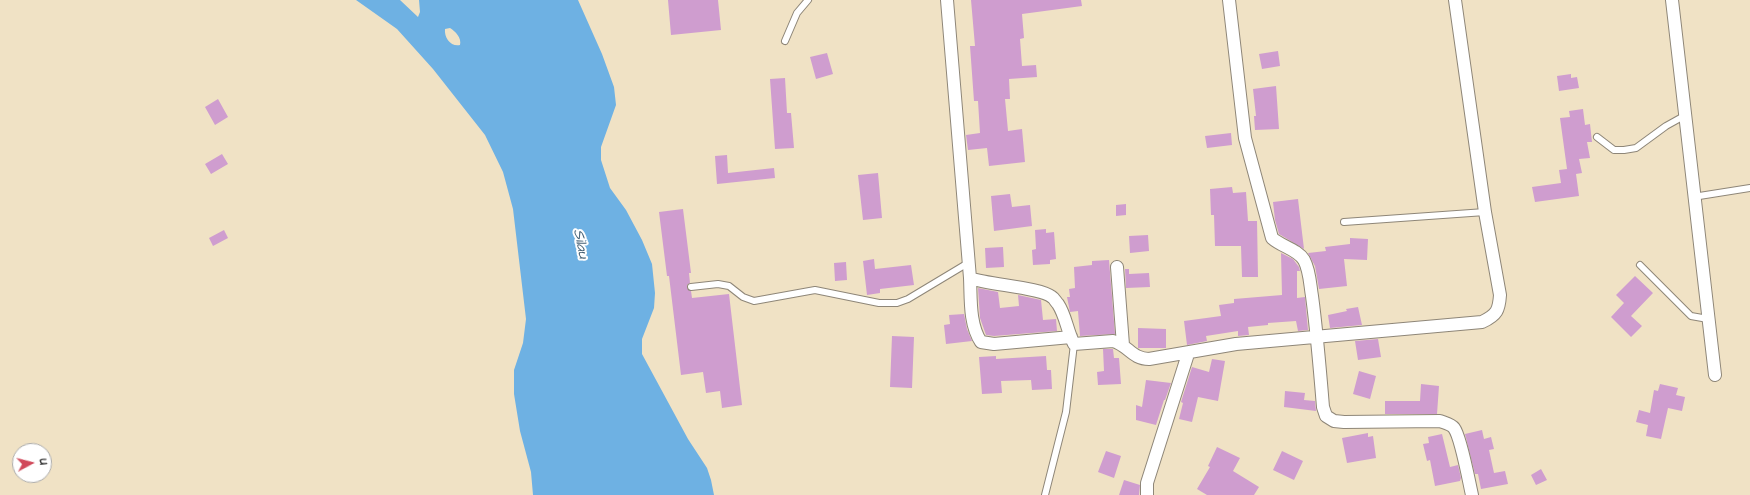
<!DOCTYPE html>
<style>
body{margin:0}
#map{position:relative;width:1750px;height:495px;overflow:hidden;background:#f0e2c5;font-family:"Architects Daughter",sans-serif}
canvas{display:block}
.north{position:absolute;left:12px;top:443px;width:40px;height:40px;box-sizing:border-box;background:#fff;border:1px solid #aaa;border-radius:50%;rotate:83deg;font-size:11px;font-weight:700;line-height:16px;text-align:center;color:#2b2b2b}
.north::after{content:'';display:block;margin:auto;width:14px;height:18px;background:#d1495b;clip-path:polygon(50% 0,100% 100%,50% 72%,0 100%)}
</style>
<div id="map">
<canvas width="1750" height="495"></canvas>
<div class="north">U</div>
</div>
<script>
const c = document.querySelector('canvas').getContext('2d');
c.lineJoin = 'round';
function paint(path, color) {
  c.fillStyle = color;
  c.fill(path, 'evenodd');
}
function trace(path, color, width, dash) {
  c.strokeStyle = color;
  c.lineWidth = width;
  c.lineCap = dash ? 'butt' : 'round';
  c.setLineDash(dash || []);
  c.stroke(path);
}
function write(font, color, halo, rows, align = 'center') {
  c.font = font + ' "Architects Daughter",sans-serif';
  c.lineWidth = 4;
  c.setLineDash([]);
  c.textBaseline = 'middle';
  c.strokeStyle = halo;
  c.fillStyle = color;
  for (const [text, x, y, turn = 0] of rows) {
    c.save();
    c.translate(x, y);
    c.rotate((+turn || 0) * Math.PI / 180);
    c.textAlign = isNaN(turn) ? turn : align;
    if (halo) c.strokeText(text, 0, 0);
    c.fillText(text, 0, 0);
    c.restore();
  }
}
const water = new Path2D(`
 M356,0H400L418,17L420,12L419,0H578L602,54L614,87L616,105L601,147V160L610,188L626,210L642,240L652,264L655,293L654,308L642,339V354L688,439L707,468L711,480L714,495H533L531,472L520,431L514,394V370L523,343L526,319L513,209L503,172L485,135L433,69L397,29ZM450,28C455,31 462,38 460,45C451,47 444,38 445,29Z`);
const building = new Path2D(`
 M668,0H718L721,30L671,35Z
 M971,0H1081L1082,6L1022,14L1024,38L1020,39L1022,66L1036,65L1037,77L1009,79L1010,99H1005L1008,131L1022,129L1025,162L989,166L987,148L968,150L966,135L980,133L978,101H974L970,46H975Z
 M1278,51L1280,66L1262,69L1259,54Z
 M827,53L833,74L816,79L810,57Z
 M1571,74V78L1577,77L1579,88L1559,91L1557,76Z
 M785,78L787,113H791L794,148L775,149L770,79Z
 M1276,86L1279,129L1255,130L1254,116H1256L1253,89Z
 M218,99L228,117L215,125L205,107Z
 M1583,109L1585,125L1590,124L1592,142H1587L1590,158L1579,159L1582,173L1576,174L1579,196L1535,202L1532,187L1561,183L1559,170L1567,169L1560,118L1570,117L1569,111Z
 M1231,133L1232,145L1207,148L1205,136Z
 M222,154L228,164L211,174L205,164Z
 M727,155L728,173L774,168L775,178L717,184L715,156Z
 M878,173L882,218L863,220L858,175Z
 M1232,187L1233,193L1246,192L1248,221H1257L1258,277H1242L1241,246H1215L1214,215H1211L1210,189Z
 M1010,194L1012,207L1030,205L1032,226L994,231L991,196Z
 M1298,199L1304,249L1279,234L1275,220L1273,202Z
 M1126,204V215L1116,216V205Z
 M683,209L691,273H689L690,283L687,285V288L691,291L692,298L729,294L742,405L722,408L720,391L706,393L703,372L681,375L669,276H667L659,212Z
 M1046,229V233L1054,232L1056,259L1050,260V264L1033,265L1032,250L1036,249L1035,230Z
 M224,230L228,238L213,246L209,238Z
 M1148,235L1149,251L1130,253L1129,236Z
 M1350,238L1368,239L1367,260L1344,259L1347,286L1319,289L1315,266L1308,253L1326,251L1325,247L1350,244Z
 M1003,247L1004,267L986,268L985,248Z
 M1281,253L1293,259L1299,267L1300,271H1297V298L1305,297L1308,330L1298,331L1296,321L1268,323V325L1248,327L1249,335L1238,336V331L1206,336L1207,341L1187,345L1184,321L1221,316L1219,305L1234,303V299L1282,295Z
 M874,259L875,269L911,265L914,285L880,289V293L867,295L863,261Z
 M1109,260L1115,334L1080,336L1078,311L1070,312L1067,297H1070L1069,289L1075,288L1074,267L1092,265V261Z
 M846,262L847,280L835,281L834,263Z
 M1125,269H1129V274L1149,273L1150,287L1126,288Z
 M1635,276L1653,293L1631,316L1642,326L1631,337L1611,317L1624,303L1616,295Z
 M978,288L998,292L1000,308L1019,306L1018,295L1041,300L1043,320L1056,319L1057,331L994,336L986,335L980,318Z
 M1358,307L1362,325L1330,328L1328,315L1347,311L1346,309Z
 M964,314L967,329L972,341L946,344L944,325L950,324L949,315Z
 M1138,328L1166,329V348H1138Z
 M892,336L914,337L912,388L890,387Z
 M1378,339L1381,357L1358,360L1355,341Z
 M1103,349H1113L1114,358H1119L1121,384L1098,385L1097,372L1104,371Z
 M996,356V359L1046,356L1047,370H1051L1052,389L1032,390L1031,380L1001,381L1002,393L982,394L979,357Z
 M1212,359L1225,361L1218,401L1198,397L1192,422L1179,419L1183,403L1181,402L1192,367L1209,372Z
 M1359,371L1376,376L1370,399L1353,394Z
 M1146,380L1171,383L1165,400H1164L1156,425L1136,420V405L1142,407Z
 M1421,384L1439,386L1437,414H1385V401H1420Z
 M1660,384L1678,388L1676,395L1685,397L1682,411L1668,408L1661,439L1646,436L1648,425L1636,422L1639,410L1650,413L1654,390L1658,391Z
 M1285,391L1305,393L1304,400L1315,401L1316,411L1284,407Z
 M1482,430L1484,439L1491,437L1494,449L1489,450L1494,473L1505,471L1508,484L1481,489L1478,474H1475L1465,434Z
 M1368,433V437L1373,436L1376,458L1347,463L1342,438Z
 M1442,434L1450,467L1458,465L1461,478L1460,481L1435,486L1430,460L1427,461L1423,444L1429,443L1428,437Z
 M1217,447L1240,458L1233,471L1259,487L1254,495H1207L1197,489L1210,467L1208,466Z
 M1106,451L1121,456L1114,478L1098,472Z
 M1282,451L1303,461L1294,480L1273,470Z
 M1541,469L1547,480L1536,485L1531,475Z
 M1124,480L1140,485L1139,495H1119Z`);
const lane = new Path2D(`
 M785,41L797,13L808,0
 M1597,137L1614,150H1624L1636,148L1666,126L1684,116
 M1693,197L1750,188
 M1344,222L1485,212
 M1640,265L1691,316L1708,319
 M691,287L718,284L729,286L743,297L754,301L815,290L879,303H897L908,299L968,263
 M1045,495L1066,412L1074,344`);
const street = new Path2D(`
 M947,0L970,278C988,285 1040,287 1052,297C1054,298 1056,302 1058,304C1066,316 1067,331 1074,344L1113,341C1128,345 1132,359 1149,359L1236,344L1482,322C1497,315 1499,310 1500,295L1485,212L1455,0
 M1229,0L1245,138L1272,238C1282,247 1297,249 1304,260C1310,271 1310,285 1312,296C1317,333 1320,370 1323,407L1326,416L1334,421L1344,422L1440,421C1445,423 1451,424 1454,428C1461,437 1469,482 1472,495
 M1672,0L1715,375
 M1117,267L1123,345
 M970,278C971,298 969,324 981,342L994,344L1071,337
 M1147,495V483L1188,354`);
const waterNames = [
 ["Silau",580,244,79]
];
paint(water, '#6eb1e3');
paint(building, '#cf9dcf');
trace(lane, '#8e8678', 8);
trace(street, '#8e8678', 14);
trace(lane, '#fff', 6);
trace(street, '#fff', 12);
write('italic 15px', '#466175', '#fff', waterNames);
</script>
